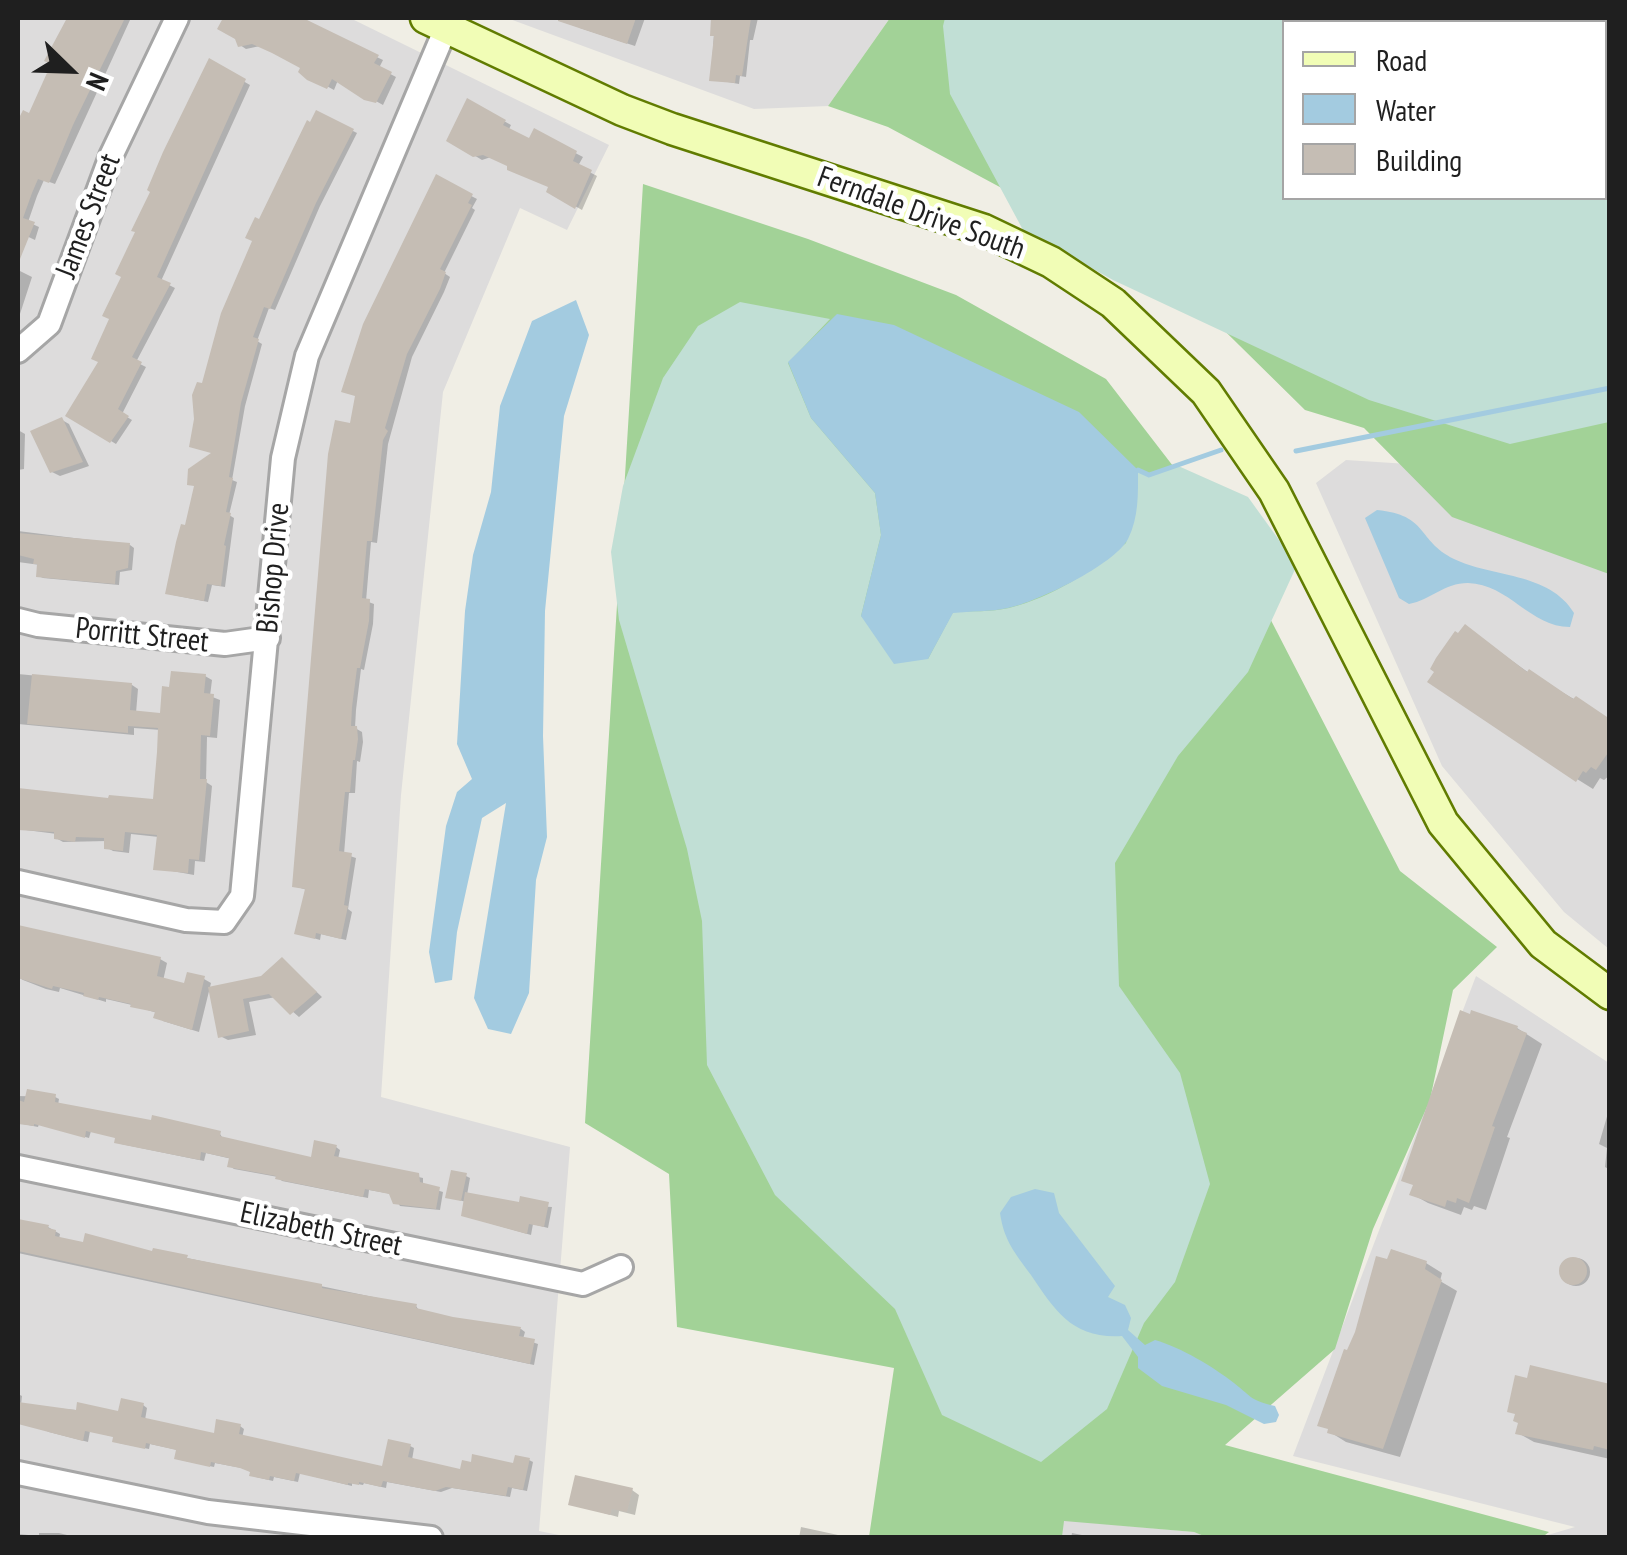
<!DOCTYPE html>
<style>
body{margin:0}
#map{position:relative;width:1627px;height:1555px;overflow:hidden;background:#f0eee5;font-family:"PT Sans Narrow",sans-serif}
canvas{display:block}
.frame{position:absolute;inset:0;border:20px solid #1f1f1f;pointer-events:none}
.legend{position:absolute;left:1282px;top:20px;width:325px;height:180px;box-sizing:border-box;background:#fff;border:2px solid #a5a5a5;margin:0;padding:12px 18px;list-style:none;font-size:30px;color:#1f1f1f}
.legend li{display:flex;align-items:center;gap:20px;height:50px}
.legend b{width:50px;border:2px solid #a5a5a5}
.north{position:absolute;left:20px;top:20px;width:100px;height:100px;-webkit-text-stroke:8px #fff;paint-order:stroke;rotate:113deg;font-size:28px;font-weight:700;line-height:40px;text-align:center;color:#1f1f1f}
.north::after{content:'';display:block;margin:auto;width:35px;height:45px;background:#1f1f1f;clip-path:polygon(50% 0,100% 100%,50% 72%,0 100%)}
</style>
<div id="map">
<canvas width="1627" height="1555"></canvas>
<div class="frame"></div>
<ul class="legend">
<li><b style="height:12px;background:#f1fdb6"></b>Road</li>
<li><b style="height:28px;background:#a3cbe0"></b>Water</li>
<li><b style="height:28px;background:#c5bdb4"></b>Building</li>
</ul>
<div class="north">N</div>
</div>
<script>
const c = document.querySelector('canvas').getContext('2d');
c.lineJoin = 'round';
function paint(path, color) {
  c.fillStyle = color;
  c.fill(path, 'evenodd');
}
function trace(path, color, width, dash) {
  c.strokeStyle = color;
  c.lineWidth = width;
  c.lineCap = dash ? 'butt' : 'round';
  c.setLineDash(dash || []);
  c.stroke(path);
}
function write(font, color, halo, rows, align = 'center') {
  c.font = font + ' "PT Sans Narrow",sans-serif';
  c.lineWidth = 9;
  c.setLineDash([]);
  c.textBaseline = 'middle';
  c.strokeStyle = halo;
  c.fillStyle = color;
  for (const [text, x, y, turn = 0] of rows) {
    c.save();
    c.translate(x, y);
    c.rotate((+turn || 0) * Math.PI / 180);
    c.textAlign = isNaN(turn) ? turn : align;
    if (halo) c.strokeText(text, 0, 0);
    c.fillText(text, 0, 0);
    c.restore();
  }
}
const residential = new Path2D(`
 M18,18H350L609,145L567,230L520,208L443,392L401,795L381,1097L570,1147L539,1531L569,1537H18Z
 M507,18H890L828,106L754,109Z
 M1346,460L1408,464L1609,559V949L1564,912L1442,766L1316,483Z
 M1476,976L1609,1063V1537H1541L1575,1527L1293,1456Z
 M1063,1520L1194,1532L1209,1537L1062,1538Z`);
const forest = new Path2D(`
 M890,18H1609V574L1452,517L1364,428L1305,410L1173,280L888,127L828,106ZM1284,22H1604V198H1284Z
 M643,184L808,239L956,295L1106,379L1193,492L1241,562L1400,871L1497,947L1453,990L1430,1100L1373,1229L1335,1349L1225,1445L1549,1532L1541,1538H1209L1194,1532L1064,1521L1062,1537H869L894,1368L677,1327L669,1174L585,1123Z`);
const wetland = new Path2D(`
 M945,18H1609V422L1510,444L1369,400L1113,280L1023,230L950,94L943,26ZM1284,22H1604V198H1284Z
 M740,302L830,319L788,363L811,418L875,493L881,535L861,616L928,659L953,612C971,611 991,612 1009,608C1053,597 1092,571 1126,543L1138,470L1149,475L1176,465L1248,497L1297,565L1248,672L1178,756L1115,863L1119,986L1180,1073L1210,1184L1175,1282L1144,1323L1107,1409L1041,1462L942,1415L895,1309L775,1195L707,1065L702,921L687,849L619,620L611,552L623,486L663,378L698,326Z`);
const water = new Path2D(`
 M576,300L589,335L564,416L545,611L543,736L547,837L536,880L529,993L511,1034L488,1029L474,998L506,803L482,818L457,932L452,980L435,983L429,952L446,826L457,792L472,779L457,744L465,611L473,555L491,492L500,406L532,321Z
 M837,314L894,325L1079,412L1138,470C1138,494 1139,517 1128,539C1114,565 1037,602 1008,608C990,612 971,611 953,613L928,659L894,664L861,616L881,535L875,493L811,418L788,362Z
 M1377,510C1429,515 1416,540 1454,559C1490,577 1550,572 1574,613L1570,627C1530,627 1509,584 1468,583C1444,583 1431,600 1409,604L1399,598L1365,518Z
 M1035,1189L1054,1193L1059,1213L1115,1286L1108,1297L1125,1305L1131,1318L1128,1330L1145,1345L1155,1340C1182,1348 1212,1366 1234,1383C1253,1398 1250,1400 1275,1406L1279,1415L1276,1422L1264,1424L1226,1405L1162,1386L1138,1368V1357L1122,1336C1073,1339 1056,1312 1031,1275C1015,1253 1004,1241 1000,1213L1011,1197Z`);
const shadow = new Path2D(`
 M70,18H124L130,20L55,184L44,180L37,196L28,222L39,227L35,240L18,232V160L37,151L18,142V125L24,113L30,116L54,64L48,60Z
 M226,18H294L383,60L379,68L396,77L383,105L338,80L334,90L301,72L303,67L260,46L246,49L240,45L237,37L220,28Z
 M567,18H645L635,46L580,28L574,20Z
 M715,18H758L753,40H750L746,77L740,76L739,84L711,79Z
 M210,62L250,85L161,281L175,288L136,362L146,367L122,414L132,420L116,444L68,415L101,361Z
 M468,101L511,125L508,131L530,142L535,132L583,157L578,166L597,176L582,210L549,191L551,187L491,157L482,160L449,140Z
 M317,113L357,133L320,206L275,310L269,308L257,341L262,344L245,406L232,480L237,482L229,515L234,518L225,587L212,585L208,602L173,595L187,528L215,453L203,386L260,222Z
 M437,178L477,199L472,208L475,210L444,273L450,277L444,292L412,357L388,444L377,543L371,542L366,601L374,604L373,624L364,670L361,669L356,710L355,728L362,732L363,742L360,762L357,761L355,793H349L344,854L356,858L348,909L352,912L346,940L321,934L320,940L297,933L307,890L294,886L352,425Z
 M18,270L32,277L19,317H18Z
 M62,420L69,424L89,466L60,476L52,472Z
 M18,430L25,434L24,469L18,470Z
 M18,531L130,545L134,548L132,570L120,572L119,585L43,578L39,576L40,565L18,562Z
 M1465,627L1529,673L1610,720V775L1604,780L1600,778L1593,789L1577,779L1459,636Z
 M18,674L132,685L138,689L136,713L162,716L205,676L212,680L210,696L220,700L217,738L207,737L206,782L212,786L205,862L195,861L194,875L156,868L159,837L131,834L129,853L113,851L106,847L107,841L63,842L56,838L57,834L18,829V790L111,801L155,802L161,730L134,728V735L18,724Z
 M18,928L160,959L167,963L163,981L186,986L204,979L211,983L199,1032L163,1021L157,1013L132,1005L106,999V1002L60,988L59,992L46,989L23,980L18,977Z
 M283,960L322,997L299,1017L276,997L249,1002L256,1035L228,1040L220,1036L211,989L262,979Z
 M1517,1028L1542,1044L1507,1137L1510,1138L1486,1210L1474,1206L1472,1210L1464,1207L1461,1215L1428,1203L1412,1194Z
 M18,1096L55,1097L59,1099L58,1105L220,1134L224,1140L313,1160L336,1147L340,1150L338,1159L423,1178V1186L443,1192L440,1210L400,1206L392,1194L369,1190L368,1198L282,1181L278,1177L234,1169L230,1166L232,1159L206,1153L204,1161L121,1144L118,1138L91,1131L89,1138L39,1124L38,1127L18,1123Z
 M1608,1113H1610V1170L1605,1167L1607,1148L1599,1144Z
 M466,1176L470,1178L467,1195L521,1205L552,1207L548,1228L533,1224L531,1235L468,1217L466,1202L448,1197Z
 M18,1221L48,1227L60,1234L59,1239L187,1258L416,1306L420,1312L453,1319L521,1329L525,1332L523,1339L538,1344L534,1365L18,1253Z
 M1562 1272a14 14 0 1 1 28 0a14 14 0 1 1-28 0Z
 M1426,1263L1442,1273L1440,1281L1457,1291L1400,1457L1346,1442L1330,1432Z
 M1610,1385V1459L1534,1442L1518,1433Z
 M18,1394L22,1396L21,1405L120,1414L143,1405L147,1408L145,1420L215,1436L240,1426L244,1429L242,1438L384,1469L410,1446L414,1448L412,1460L462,1472L515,1466L529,1460L533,1462L527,1491L512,1488L510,1497L452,1488L441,1492L387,1482L386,1488L364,1483L363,1485L352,1483V1486L300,1473L298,1482L274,1477L273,1481L256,1477L247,1469L215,1463L214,1467L181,1460L178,1450L150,1444L149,1449L119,1443L115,1437L90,1431L88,1442L49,1432L36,1426L37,1420L18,1416Z
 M632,1490L639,1495L635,1515L619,1511L618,1517L571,1504Z
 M801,1527L838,1535L843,1538H799Z
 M39,1533H59L79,1538H18V1534L39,1536Z
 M1072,1533L1087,1536L1090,1538H1071Z`);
const stream = new Path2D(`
 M1296,451L1610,388
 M1138,470L1149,475L1221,450`);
const building = new Path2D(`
 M67,18H125L73,125L49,183L38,179L32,193L23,218L35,222L18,264V120L23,110L29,113L51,64L44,61Z
 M223,18H303L379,55L374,63L392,72L376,103L364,100L332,79L327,89L307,80L298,72L300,68L272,53L252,44L238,47L235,39L217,29Z
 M558,18H636L627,44L558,21Z
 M711,18H751L742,76L736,75L735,83L709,81L714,36H710Z
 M209,58L246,79L157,277L171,283L132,357L142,362L118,409L129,416L110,443L65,416L98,362L91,359L109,319L102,316L121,277L115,274L135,232L131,231L150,192L147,190L163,152Z
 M467,98L506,120L503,125L529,138L534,128L577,151L573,161L592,170L575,209L546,192L548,187L507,170V166L483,155L473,157L446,141Z
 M316,110L354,129L316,203L270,309L264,307L253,337L259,339L241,403L229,477L233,478L226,512L231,513L224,545L226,546L221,586L207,584L204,601L165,594L176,542L181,524L185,525L194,486L187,485L188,469L211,453L189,447L194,419L192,395L197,382L202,383L221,313L252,241L245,238L255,217L259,219L307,120L310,122Z
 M436,174L473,194L468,203L472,205L440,269L446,272L440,289L407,354L385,428L388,431L383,440L372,541H367L362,598L370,599L369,621L360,668H357L352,707L351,726H357L358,739L355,760H353L350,792H345L339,851L352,853L344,905L348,906L341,939L316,933L315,939L294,934L305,889L292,887L328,454L335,420L350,423L355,396L341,392L363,324Z
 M62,417L83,462L50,473L30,431Z
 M18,533L130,543L128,568L116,571L115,584L36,577L37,564H33L34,559L18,555Z
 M1465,624L1527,672L1529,669L1573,699L1576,696L1610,719V750L1596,770L1591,767L1586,773L1583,771L1576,782L1427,682L1434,672L1430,669L1436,658L1455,631L1458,633Z
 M171,671L206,674L204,693L214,694L210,736L201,735L200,779H207L199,860L189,859L188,873L153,870L157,835L125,832L123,851L104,849V838L76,837L75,842L54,839V832L18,830V788L108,798L109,795L153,799L157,752L158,728L128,726V733L27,724L32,674L132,683L130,710L160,713L162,686L169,687Z
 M18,925L161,957L157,976L184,983L187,972L205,976L192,1030L153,1018L155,1012L130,1007L131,1004L99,997L98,1000L83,996L84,993L53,986L52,989L18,978Z
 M282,957L317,992L290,1015L269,994L243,999L249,1031L218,1038L208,987L261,976Z
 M1460,1010L1470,1014L1471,1010L1518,1026L1517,1029L1527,1033L1492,1126L1495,1127L1469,1203L1457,1198L1456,1203L1447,1200L1445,1207L1409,1195L1413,1185L1401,1181Z
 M27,1089L56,1094L55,1102L151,1120L152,1115L221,1131L220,1136L311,1157L314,1140L337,1145L334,1156L419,1173L420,1182L440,1187L436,1209L393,1204L389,1194L365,1189L363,1197L275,1179L276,1176L227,1167L229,1158L201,1152L200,1160L114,1143L115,1138L86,1131L85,1138L34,1124V1126L18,1124V1100L24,1102Z
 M451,1170L467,1173L461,1201L445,1198Z
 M465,1192L519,1202L520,1196L549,1202L544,1227L529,1224L527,1234L461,1216Z
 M18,1219L49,1225L48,1228L56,1230L55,1236L83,1242L85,1233L152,1251L153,1248L188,1255L187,1258L322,1284V1288L417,1304L416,1308L453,1317L521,1327L519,1336L535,1339L530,1364L18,1251Z
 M1391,1249L1427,1261L1425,1269L1442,1280L1383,1449L1327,1433L1328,1429L1317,1426L1344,1349L1347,1350L1355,1332L1376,1256L1387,1259Z
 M1559 1271a14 14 0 1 1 28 0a14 14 0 1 1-28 0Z
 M1530,1365L1610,1384V1450L1594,1446L1593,1450L1515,1434L1518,1423L1513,1421L1515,1414L1507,1412L1515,1375L1527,1378Z
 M121,1398L144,1403L141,1417L214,1433L216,1419L241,1424L239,1434L382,1466L388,1439L411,1444L408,1457L460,1469L462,1460L471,1462L472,1454L513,1463L515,1455L530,1458L523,1490L508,1487L506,1496L446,1487L435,1491L383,1481L381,1487L359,1482V1485L348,1483V1485L296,1473L294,1481L270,1476L269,1480L249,1476L250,1472L240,1468L211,1462L210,1467L174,1459L176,1450L146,1443L145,1449L112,1442L113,1437L85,1431L83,1441L18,1424V1402L76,1410L77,1402L118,1411Z
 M575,1475L633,1488L627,1512L612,1509L610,1515L568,1505Z`);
const street = new Path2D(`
 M18,351L49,324L111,156L177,18
 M18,620L38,625L225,644L268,638
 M18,882L186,920L224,922L242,896L283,458L307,356L446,28
 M18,1167L583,1284L621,1267
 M18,1473L208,1512L431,1538`);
const secondary = new Path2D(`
 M426,18L622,110L672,129L984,230L1051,262L1113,303L1206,392L1274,491L1443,823L1543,944L1610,994`);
const streetNames = [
 ["Ferndale Drive South",921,214,20],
 ["James Street",89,216,-69],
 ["Bishop Drive",274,568,-85],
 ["Porritt Street",142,636,6],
 ["Elizabeth Street",321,1230,12]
];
paint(residential, '#dddcdc');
paint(forest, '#a2d297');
paint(wetland, '#c1dfd5');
paint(water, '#a3cbe0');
paint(shadow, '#0003');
trace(stream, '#a3cbe0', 5);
paint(building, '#c5bdb4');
trace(street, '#a6a6a6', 28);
trace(secondary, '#617c00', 35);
trace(street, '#fff', 22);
trace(secondary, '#f1fdb6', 30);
write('30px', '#1f1f1f', '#fff', streetNames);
</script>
